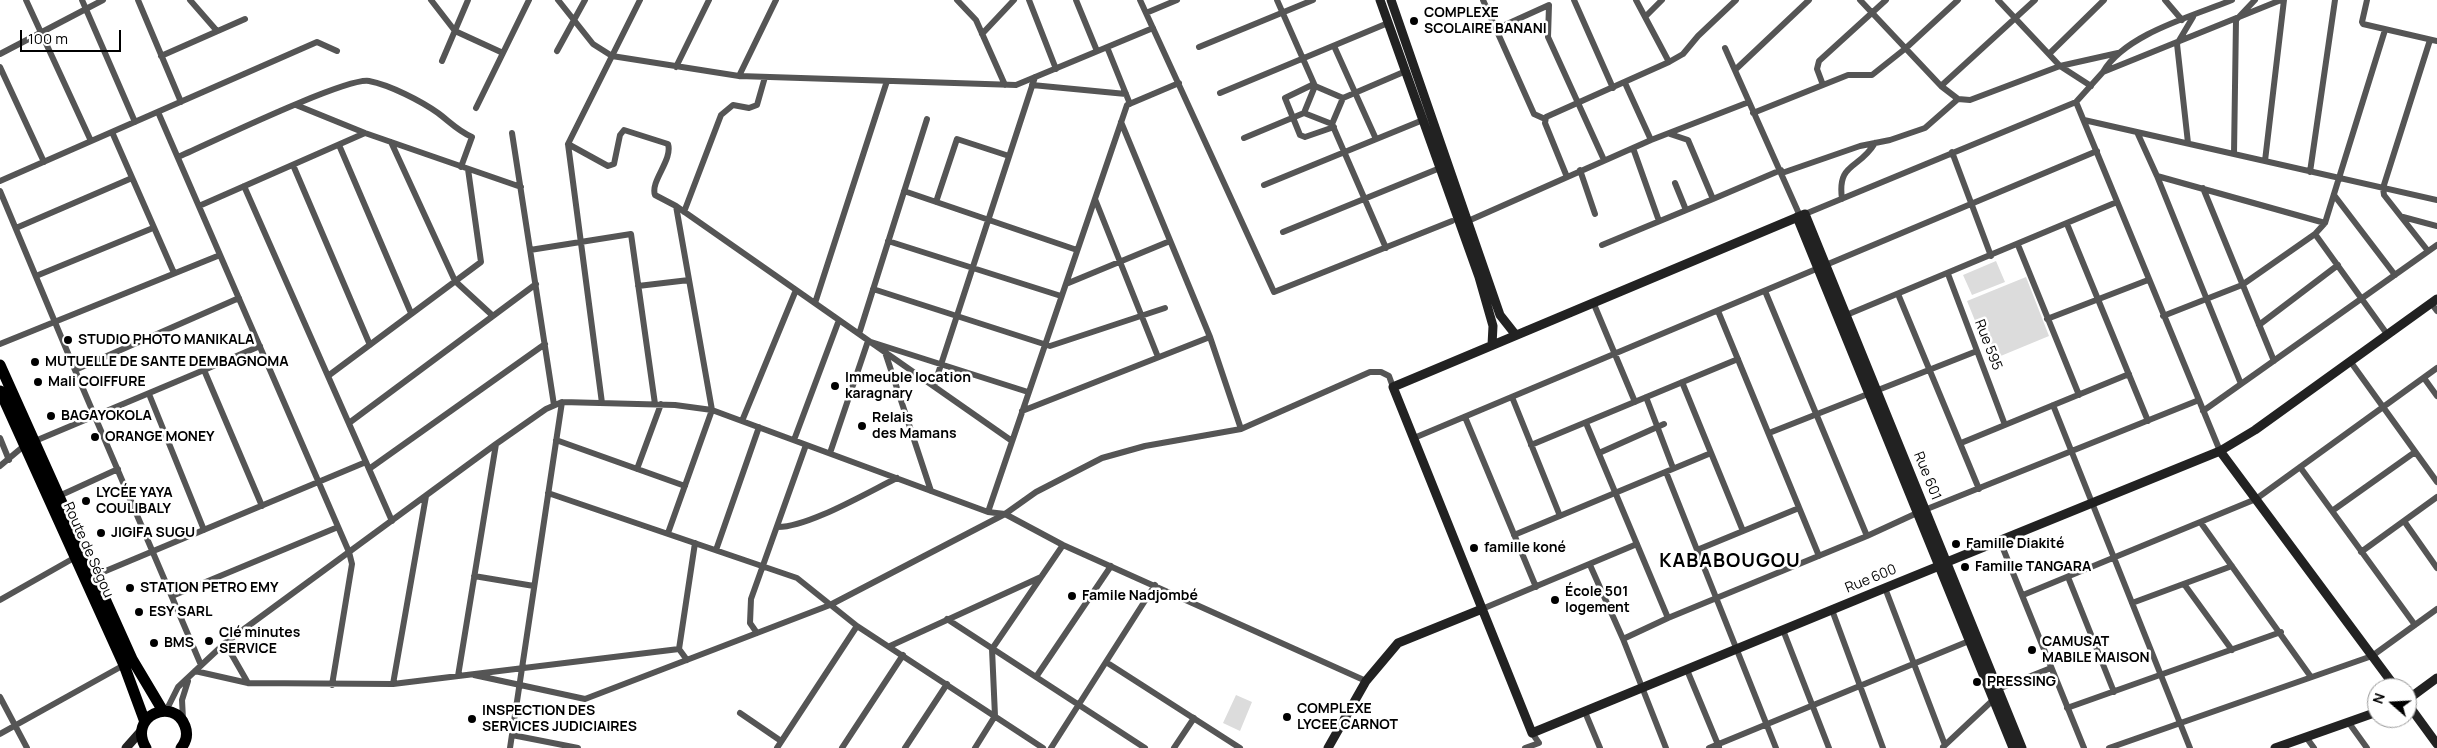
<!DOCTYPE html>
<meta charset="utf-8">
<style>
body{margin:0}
#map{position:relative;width:2437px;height:748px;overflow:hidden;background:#fff;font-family:Manrope,sans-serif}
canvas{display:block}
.north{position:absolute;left:2367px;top:678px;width:50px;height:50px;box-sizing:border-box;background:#fff;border:1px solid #999;border-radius:50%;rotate:289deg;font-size:14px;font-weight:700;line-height:20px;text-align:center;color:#000}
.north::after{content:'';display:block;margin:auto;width:18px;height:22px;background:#000;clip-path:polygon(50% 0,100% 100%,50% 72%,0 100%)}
.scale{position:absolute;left:20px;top:30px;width:101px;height:22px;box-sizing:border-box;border:2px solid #000;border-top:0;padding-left:6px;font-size:15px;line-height:18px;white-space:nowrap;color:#000;-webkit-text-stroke:4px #fff;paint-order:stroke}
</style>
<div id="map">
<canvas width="2437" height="748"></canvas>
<div class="north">N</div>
<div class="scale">100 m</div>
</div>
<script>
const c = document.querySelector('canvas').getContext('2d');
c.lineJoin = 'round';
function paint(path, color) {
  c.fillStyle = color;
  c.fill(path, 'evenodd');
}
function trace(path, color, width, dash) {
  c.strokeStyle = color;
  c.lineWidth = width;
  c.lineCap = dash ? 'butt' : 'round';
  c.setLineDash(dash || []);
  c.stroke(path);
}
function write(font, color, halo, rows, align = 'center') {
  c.font = font + ' Manrope,sans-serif';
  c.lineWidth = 5;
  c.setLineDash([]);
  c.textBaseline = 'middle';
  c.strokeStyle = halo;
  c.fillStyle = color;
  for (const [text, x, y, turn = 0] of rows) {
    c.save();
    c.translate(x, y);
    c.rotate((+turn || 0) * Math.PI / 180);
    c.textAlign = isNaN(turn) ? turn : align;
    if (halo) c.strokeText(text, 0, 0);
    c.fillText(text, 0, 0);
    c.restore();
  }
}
const green = new Path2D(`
 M1996,261L2005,282L1972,295L1963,275Z
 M2026,277L2049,336L1991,360L1967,301Z
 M1236,695L1252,702L1240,731L1223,723Z`);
const street = new Path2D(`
 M26,0L91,141
 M82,0L135,122
 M138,0L181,102
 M190,0L217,31
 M431,0L455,31L503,53
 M558,0L593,44L612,56L739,76L1016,85L1153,28
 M957,0L976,20L1005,85
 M1029,0L1056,69
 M1076,0L1097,51
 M1140,0L1274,292L1452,221
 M1277,0L1315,86L1343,98L1332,124L1304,113L1315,86
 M1483,0L1534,114L1545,119
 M1574,0L1613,88
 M1636,0L1669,62L1683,54L1698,36L1736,0
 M1860,0L1941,86L1958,99L1970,100L2060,66L2118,53
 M1998,0L2060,66L2091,86
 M2165,0L2182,20
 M2367,0L2362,22L2363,24L2437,41
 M1146,13L1177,0
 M1645,17L1662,0
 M1496,29L1549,5L1548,37L1604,160
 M982,34L1014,0
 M1334,46L1376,139
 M1107,47L1130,104
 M1199,47L1313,0
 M1725,48L1800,216
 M557,51L585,0
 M0,54L103,0
 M2049,54L2104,0
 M161,56L245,19
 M442,61L468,0
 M0,67L44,162
 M676,67L709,0
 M1735,70L1809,0
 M2103,72C2125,34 2193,16 2232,0
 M739,76L776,0
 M1625,83L1651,140
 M1314,84L1285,98L1300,135L1305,137L1334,127
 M1032,85L1126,94
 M1823,85L1817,69L1819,61L1886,0
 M1941,86L2035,0
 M1220,93L1388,23
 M1343,98L1406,71
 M2076,102L2220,451
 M296,105L365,133L521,187
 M476,108L529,0
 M158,112L349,552L352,564L332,685
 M1753,113L1848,75H1872L1906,48L1958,0
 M2084,120L2437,200
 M1121,122L1210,337L1241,429
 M1332,124L1386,248
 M112,132L174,273
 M2137,132L2157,176L2241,384
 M512,133L554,405
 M1670,134L1688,140L1713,199L1781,170
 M1244,138L1304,113
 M391,142L455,281L493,316
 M2188,143L2177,44L2193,17
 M568,144L608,166L614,164L620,135L624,130L668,144C673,160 650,181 655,195L676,206L1012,441
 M339,145L411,313
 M1633,148L1659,221
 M1952,152L1991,256
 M2234,154L2236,20L2255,0
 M178,157C208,144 346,77 369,81C390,85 421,101 438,113C450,122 458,131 472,137L461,167
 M2265,161L2284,0
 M293,165L370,345
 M1580,170L1595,214
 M2310,172L2335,0
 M1782,173L1860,146L1890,140L1925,128L1958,99
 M2157,176L2325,223
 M1567,177L1545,123L1546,117L1669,62
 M0,181L317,42L337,51
 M1675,183L1686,210
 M1264,185L1423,120
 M244,186L392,521
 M2203,188L2274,361
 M0,191L75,370L239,298
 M904,191L1077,250
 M2334,195L2395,275
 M1095,199L1158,357
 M1842,199C1837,162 1859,170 1875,143
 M936,202L957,139L1009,156
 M199,206L365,133
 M684,212L721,115L733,105L749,108L757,105L765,77
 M1805,214L2076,102L2103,72L2281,0
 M2403,217L2437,226
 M1468,221L1651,140L1749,102
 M2067,224L2148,421
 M16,228L132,178
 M1283,232L1440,168
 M2315,234L2387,334
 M888,241L1061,296
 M1602,245L1713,199
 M2018,245L2079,395
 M530,250L631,234L655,404
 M2428,251L2384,195L2383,188L2430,40
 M1948,274L2005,425
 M36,276L153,228
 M1066,284L1170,241
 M638,286L689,280
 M873,289L1050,346L1165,308
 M1765,291L1867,536
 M1898,294L1979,489
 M1593,302L1635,402
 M815,303L887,81
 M2431,303L2437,311
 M1718,311L1819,556
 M1844,316L2117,202
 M2163,316L2242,285L2315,234L2325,223L2385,30
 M2047,319L2148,280
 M2259,325L2338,265
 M859,334L927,119
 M0,344L220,255
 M885,352L931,491
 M2350,361L2437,482
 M75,370L201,665
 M204,370L260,346
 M328,376L481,262L468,169
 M2424,378L2437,396
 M1682,382L1743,531
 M934,386L1035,77
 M149,394L204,530
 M1512,397L1560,516
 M1646,397L1673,468
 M602,403L568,144L640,0
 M2053,405L2190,748
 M1022,411L1210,337
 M2203,411L2437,245
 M1465,417L1536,587
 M742,421L796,290
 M349,423L536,284
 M1586,423L1668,618
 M1769,433L1977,351
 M0,438L9,460
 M1414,438L2097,151
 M556,440L685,486
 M794,440L839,320
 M35,441L204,370L262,506
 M1961,443L2129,374
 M1531,445L1738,359
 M830,453L868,341L1028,392
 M1599,453L1664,424
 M0,466L25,445
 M2300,467L2415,625
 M369,469L545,344
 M637,469L661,404
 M1666,472L1776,748
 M548,493L797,578L857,626L1043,748
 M59,496L118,469
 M2332,511L2415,452
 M988,512L1127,105L1179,83
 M2404,521L2437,568
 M2201,523L2311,677
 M777,527C807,528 868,492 897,478
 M668,533L712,410L676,206
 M1514,535L1711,453
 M2000,541L2084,748
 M716,550L759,427
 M1697,550L1799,508
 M2361,552L2437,497
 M1590,565L1623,639L1666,748
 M96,575L366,462
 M474,576L534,586
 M2068,577L2114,692
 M2184,584L2232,650
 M1885,588L1945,745
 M2023,595L2256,499L2437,368
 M172,596L338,527
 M0,600L74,558
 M2132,603L2232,566
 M1482,609L1637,544
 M1832,610L1883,748
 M947,619L1145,748
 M1783,630L1829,748
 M757,633L750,623L751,599L806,445
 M1623,639L1668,618L1867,536L1917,513L2199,400
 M225,643L248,683
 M890,646L1041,577
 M687,660L679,649L695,543
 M1106,662L1240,748
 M1687,670L1719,747
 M195,671L248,683L393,684L679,649
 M474,675L585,699L830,605L1005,514L1036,492L1102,458L1145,446L1241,429L1370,372H1381L1389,376L1393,387
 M458,676L496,444
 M1036,677L1111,566
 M393,684L426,496
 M1998,689L2051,668
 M0,697L27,748
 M2067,708L2281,632
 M166,711L178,687L225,643L496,444L546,409L562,402L675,405L712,410L988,512L1005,514L1063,545L1366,681
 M1585,712L1600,748
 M740,713L781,741
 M183,719L182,700L188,681
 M2349,723L2367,748
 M0,734L124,665
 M512,735L578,748
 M2306,737L2314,748
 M1943,747L1993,700
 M510,748L562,402
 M777,748L857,626
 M842,748L903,655
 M905,748L947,684
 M975,748L995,716L992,649L1063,545
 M1051,748L1155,585
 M1174,748L1194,718
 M1525,748L1539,743L1532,733
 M1709,748L1969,641
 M2109,748L2372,656L2437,609`);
const secondary = new Path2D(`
 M1380,0L1479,277L1493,326L1492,345
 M1391,0L1500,315L1515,334
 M1797,217L2013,748
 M2220,451L2396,688
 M2407,700L2437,678
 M2407,703L2437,744
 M126,748L142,730
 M1328,748L1366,681L1398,643L1482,609
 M2022,748C1950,570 1878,392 1805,214L1393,387L1532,733L1885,588L1939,566L1947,562L2220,451L2255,430L2437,299
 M2275,748L2377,712`);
const highway = new Path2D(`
 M0,365L132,659L163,711
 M0,391L124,665L145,722
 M146,748C127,716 174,696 185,726C188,734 186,742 181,748`);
const markers = [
 [1414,21,5,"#000"],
 [68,340,5,"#000"],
 [35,362,5,"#000"],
 [38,382,5,"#000"],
 [835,386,5,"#000"],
 [51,416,5,"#000"],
 [862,426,5,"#000"],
 [95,437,5,"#000"],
 [86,501,5,"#000"],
 [101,533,5,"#000"],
 [1956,544,5,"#000"],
 [1474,548,5,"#000"],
 [1965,567,5,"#000"],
 [130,588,5,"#000"],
 [1072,596,5,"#000"],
 [1555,600,5,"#000"],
 [139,612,5,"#000"],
 [209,641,5,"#000"],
 [154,643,5,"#000"],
 [2032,650,5,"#000"],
 [1977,682,5,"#000"],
 [1287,717,5,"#000"],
 [472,719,5,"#000"]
];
const poiNames = [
 ["COMPLEXE",1424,13],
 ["SCOLAIRE BANANI",1424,29],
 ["STUDIO PHOTO MANIKALA",78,340],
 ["MUTUELLE DE SANTE DEMBAGNOMA",45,362],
 ["Immeuble location",845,378],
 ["karagnary",845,394],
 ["Mali COIFFURE",48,382],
 ["BAGAYOKOLA",61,416],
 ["Relais",872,418],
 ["des Mamans",872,434],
 ["ORANGE MONEY",105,437],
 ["LYCÉE YAYA",96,493],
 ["COULIBALY",96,509],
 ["JIGIFA SUGU",111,533],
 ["Famille Diakité",1966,544],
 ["famille koné",1484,548],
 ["Famille TANGARA",1975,567],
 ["STATION PETRO EMY",140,588],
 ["École 501",1565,592],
 ["logement",1565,608],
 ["Famile Nadjombé",1082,596],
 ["ESY SARL",149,612],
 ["Clé minutes",219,633],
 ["SERVICE",219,649],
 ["CAMUSAT",2042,642],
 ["MABILE MAISON",2042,658],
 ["BMS",164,643],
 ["PRESSING",1987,682],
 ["COMPLEXE",1297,709],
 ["LYCEE CARNOT",1297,725],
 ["INSPECTION DES",482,711],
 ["SERVICES JUDICIAIRES",482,727]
];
const streetNames = [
 ["Rue 595",1988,345,69],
 ["Rue 601",1927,476,68],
 ["Route de Ségou",88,550,66],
 ["Rue 600",1871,579,-22]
];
const districtNames = [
 ["KABABOUGOU",1730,562]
];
paint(green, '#dcdcdc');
trace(street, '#555', 6);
trace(secondary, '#222', 9);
trace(highway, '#000', 11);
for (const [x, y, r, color] of markers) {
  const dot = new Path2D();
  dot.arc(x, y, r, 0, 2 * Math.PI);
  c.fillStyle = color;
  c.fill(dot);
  trace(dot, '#fff', 2);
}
write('bold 14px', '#000', '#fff', poiNames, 'left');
write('14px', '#000', '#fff', streetNames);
c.letterSpacing = '1px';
write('bold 19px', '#000', '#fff', districtNames);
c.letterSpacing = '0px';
</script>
